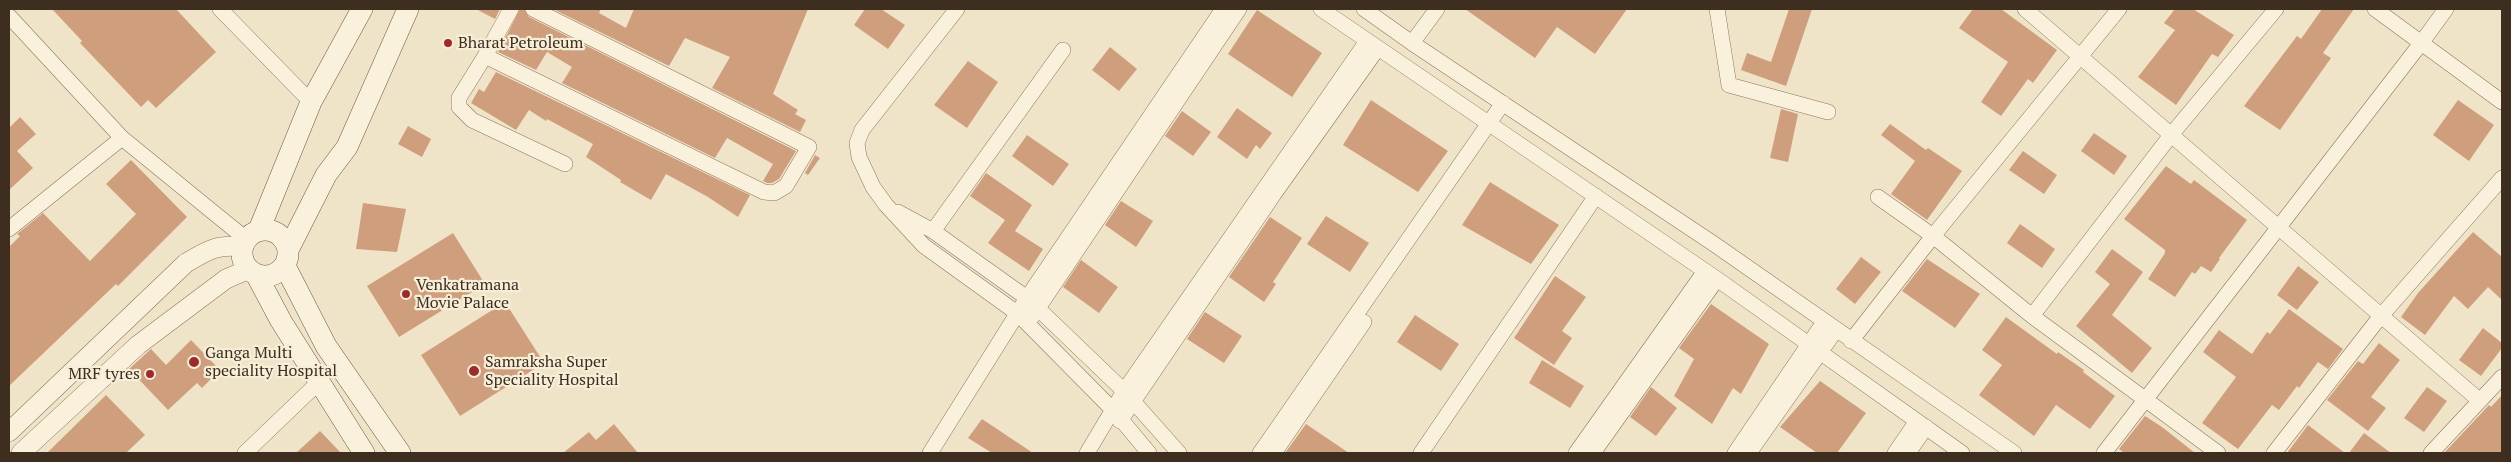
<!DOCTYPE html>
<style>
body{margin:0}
#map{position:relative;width:2511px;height:462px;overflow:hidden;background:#f0e4c8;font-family:"PT Serif",serif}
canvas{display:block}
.frame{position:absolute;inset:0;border:10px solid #3d2e20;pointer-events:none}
</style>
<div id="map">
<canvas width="2511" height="462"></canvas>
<div class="frame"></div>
</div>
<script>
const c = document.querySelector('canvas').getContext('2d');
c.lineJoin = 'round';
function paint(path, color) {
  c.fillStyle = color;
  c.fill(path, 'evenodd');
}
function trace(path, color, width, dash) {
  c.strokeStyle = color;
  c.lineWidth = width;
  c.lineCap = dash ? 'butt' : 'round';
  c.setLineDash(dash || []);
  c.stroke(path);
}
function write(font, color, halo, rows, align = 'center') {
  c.font = font + ' "PT Serif",serif';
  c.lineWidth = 4.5;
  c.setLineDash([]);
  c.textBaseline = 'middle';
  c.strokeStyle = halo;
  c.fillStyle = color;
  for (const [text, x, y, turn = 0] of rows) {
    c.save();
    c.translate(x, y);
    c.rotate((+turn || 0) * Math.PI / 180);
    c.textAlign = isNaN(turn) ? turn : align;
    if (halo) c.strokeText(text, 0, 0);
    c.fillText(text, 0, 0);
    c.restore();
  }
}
const building = new Path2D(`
 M52,9H176L216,52L156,108L148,100L141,107L80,43L82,41Z
 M476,9H500L495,19Z
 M520,9H524L529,17L796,151L779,179L772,183H767L763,181L773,164L727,138L715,158L562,83L572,67L547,52L536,70L498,52Z
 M553,9H601L599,13L626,28L634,9H808L773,94L798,110L795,114L806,120L800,132L712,88L730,57L685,38L669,66Z
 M865,9H881L905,25L888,49L854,25Z
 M1465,9H1627L1595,54L1557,27L1535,58Z
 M1789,9H1812L1786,86L1741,70L1747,53L1771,62Z
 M1973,9H2001L2057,50L2033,83L2028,79L2001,116L1981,102L2008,62L1959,28Z
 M2175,9H2193L2234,35L2218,57L2212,54L2176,105L2138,77L2175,30L2164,23Z
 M2322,9H2354L2323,53L2331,58L2280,130L2244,106L2297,36L2301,39Z
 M1257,10L1322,53L1292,97L1228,54Z
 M1110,47L1137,69L1119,91L1092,70Z
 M968,61L998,82L967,128L934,105Z
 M496,72L750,195L738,217L708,197L666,174L651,200L620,182L621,180L586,157L593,144L547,119L546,121L529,110L516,130L471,103L479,89L484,92Z
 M1371,100L1448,151L1418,192L1343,145Z
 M2458,100L2494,125L2469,161L2433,135Z
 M1237,108L1272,133L1260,149L1256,145L1247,159L1217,137Z
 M1781,109L1798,114L1788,162L1770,158Z
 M1182,111L1211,132L1193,156L1165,136Z
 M20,117L36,134L17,151L33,168L9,190V128Z
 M1890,124L1926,150L1928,148L1962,171L1927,220L1891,194L1915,161L1881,135Z
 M408,126L431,139L422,157L398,144Z
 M2094,133L2127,156L2114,175L2081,151Z
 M1027,135L1069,164L1053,186L1012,156Z
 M2023,151L2057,175L2044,194L2009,170Z
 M815,155L820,158L808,175L805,173Z
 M131,160L187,217L118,286L116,284L9,386V247L20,236L17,234L43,213L90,261L136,214L106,184Z
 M2166,166L2191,184L2194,180L2247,220L2219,258L2220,259L2211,272L2201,266L2195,274L2192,272L2175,297L2148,279L2165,253V250L2124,219Z
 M986,173L1032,205L1015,231L1043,249L1029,271L988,243L1005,220L970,196Z
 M1490,182L1559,225L1531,264L1462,225Z
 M1121,201L1153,221L1136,247L1105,225Z
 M363,203L406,209L397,252L356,249Z
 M1326,216L1369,243L1350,272L1307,244Z
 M1270,217L1302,238L1273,282L1276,284L1264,302L1229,277Z
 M2020,224L2055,249L2042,268L2007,243Z
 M2473,232L2502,257V300L2488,287L2468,309L2454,296L2425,335L2401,317L2418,293Z
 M453,233L485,284L399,337L367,286Z
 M2112,249L2143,272L2112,315L2152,348L2132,373L2076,326L2110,284L2095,272Z
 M1861,257L1881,272L1855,304L1836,289Z
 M1927,259L1980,294L1955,328L1902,291Z
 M1081,260L1118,287L1099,313L1063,287Z
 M2298,266L2319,282L2297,310L2277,295Z
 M1555,276L1586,297L1562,331L1572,338L1554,365L1514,338Z
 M505,302L544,363L460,416L421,355Z
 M1711,304L1769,344L1741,394L1733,388L1712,424L1674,396L1694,359L1679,348Z
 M2289,309L2343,349L2328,369L2318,362L2299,388L2297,386L2279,410L2272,405L2238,449L2202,423L2236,377L2203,352L2219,330L2252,354L2267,332L2270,334Z
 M1205,312L1242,336L1224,363L1187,339Z
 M1415,315L1459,344L1441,371L1397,342Z
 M2006,317L2057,354L2058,352L2084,370L2083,372L2115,396L2090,429L2056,405L2034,436L1979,395L2002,365L1982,350Z
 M2483,328L2502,343V348L2481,376L2459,360Z
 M191,340L220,370L202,388L197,383L168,410L129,369L151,349L166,365Z
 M2379,343L2400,360L2371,397L2386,408L2368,431L2327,400L2358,361L2363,364Z
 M1542,360L1584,386L1570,408L1529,383Z
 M1820,381L1866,413L1837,453H1817L1780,427Z
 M1651,387L1677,408L1656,436L1630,417Z
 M2427,387L2447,401L2424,432L2404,418Z
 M106,395L145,435L126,453H47Z
 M2502,395V453H2444L2489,405L2491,407Z
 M2145,416L2162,427L2195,453H2124L2119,449Z
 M982,419L1033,453H992L968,438Z
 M614,424L638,453H563L589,432L596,440Z
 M1306,424L1349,453H1285Z
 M2308,425L2345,453H2287Z
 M320,431L341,453H296Z
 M2364,433L2391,453H2349Z`);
const minor = new Path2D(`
 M220,9L311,102
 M511,9L485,56L459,98V107L472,120L565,164
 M957,9L862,130L857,143L859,157L873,187L886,205L924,246L1017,313L1114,411L1149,453
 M1321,9L1717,279L1962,453
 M1364,9L1412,43L1714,244L2014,453
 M1717,9L1729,85L1828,112
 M2025,9L2479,400
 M2375,9L2502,102
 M9,16L122,138L246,239
 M1412,43L1437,9
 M485,56L764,192L774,193L786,186L809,147L533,9
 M1878,197L1933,236L2032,316L2218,453
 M898,212L933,231L1027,298L1124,391L1179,453
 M9,229L122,138
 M933,231L1063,50
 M2032,316L2171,135L2276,9
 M1032,317L1239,9
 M1851,341L1933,236L2119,9
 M1120,421L1274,194L1378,48
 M245,453L319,382
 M930,453L1027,298L1223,9
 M1087,453L1124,391L1367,41
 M1260,453L1503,103
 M1274,453L1364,322
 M1421,453L1596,196
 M1576,453L1705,271
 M1593,453L1717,279
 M1735,453L1824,322
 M1749,453L1836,330
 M1895,453L1917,421
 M1908,453L1926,427
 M2104,453L2422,42L2446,9
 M2274,453L2380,317L2502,178
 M2431,453L2502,377`);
const tertiary = new Path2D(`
 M9,432L186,263C208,250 217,244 242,247
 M21,453L138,345L226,279L249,269`);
const secondary = new Path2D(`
 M242 253a23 23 0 1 1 46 0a23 23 0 1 1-46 0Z
 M259,230L311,102L362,9
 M288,250L326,175L347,147L408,9
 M285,266L326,346L400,453
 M256,274L281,321L364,453`);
const markers = [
 [448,43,5,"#9e2a2b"],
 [406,294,5,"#9e2a2b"],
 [194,362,6,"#9e2a2b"],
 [474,371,6,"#9e2a2b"],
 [150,374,5,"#9e2a2b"]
];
const poiNames = [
 ["Bharat Petroleum",458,43],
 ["Venkatramana",416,285],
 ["Movie Palace",416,303],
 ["Ganga Multi",205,353],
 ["speciality Hospital",205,371],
 ["Samraksha Super",485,362],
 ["Speciality Hospital",485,380],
 ["MRF tyres",140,374,"right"]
];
paint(building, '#cf9f7d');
trace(minor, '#8d765c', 16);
trace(tertiary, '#8d765c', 20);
trace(secondary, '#6f573f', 22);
trace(minor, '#faf1dc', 15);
trace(tertiary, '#faf1dc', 19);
trace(secondary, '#faf1dc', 21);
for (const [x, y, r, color] of markers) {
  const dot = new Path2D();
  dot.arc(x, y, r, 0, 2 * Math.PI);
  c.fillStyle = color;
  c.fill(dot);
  trace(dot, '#f7eed8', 2);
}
write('16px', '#3d2e20', '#f7eed8', poiNames, 'left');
</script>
